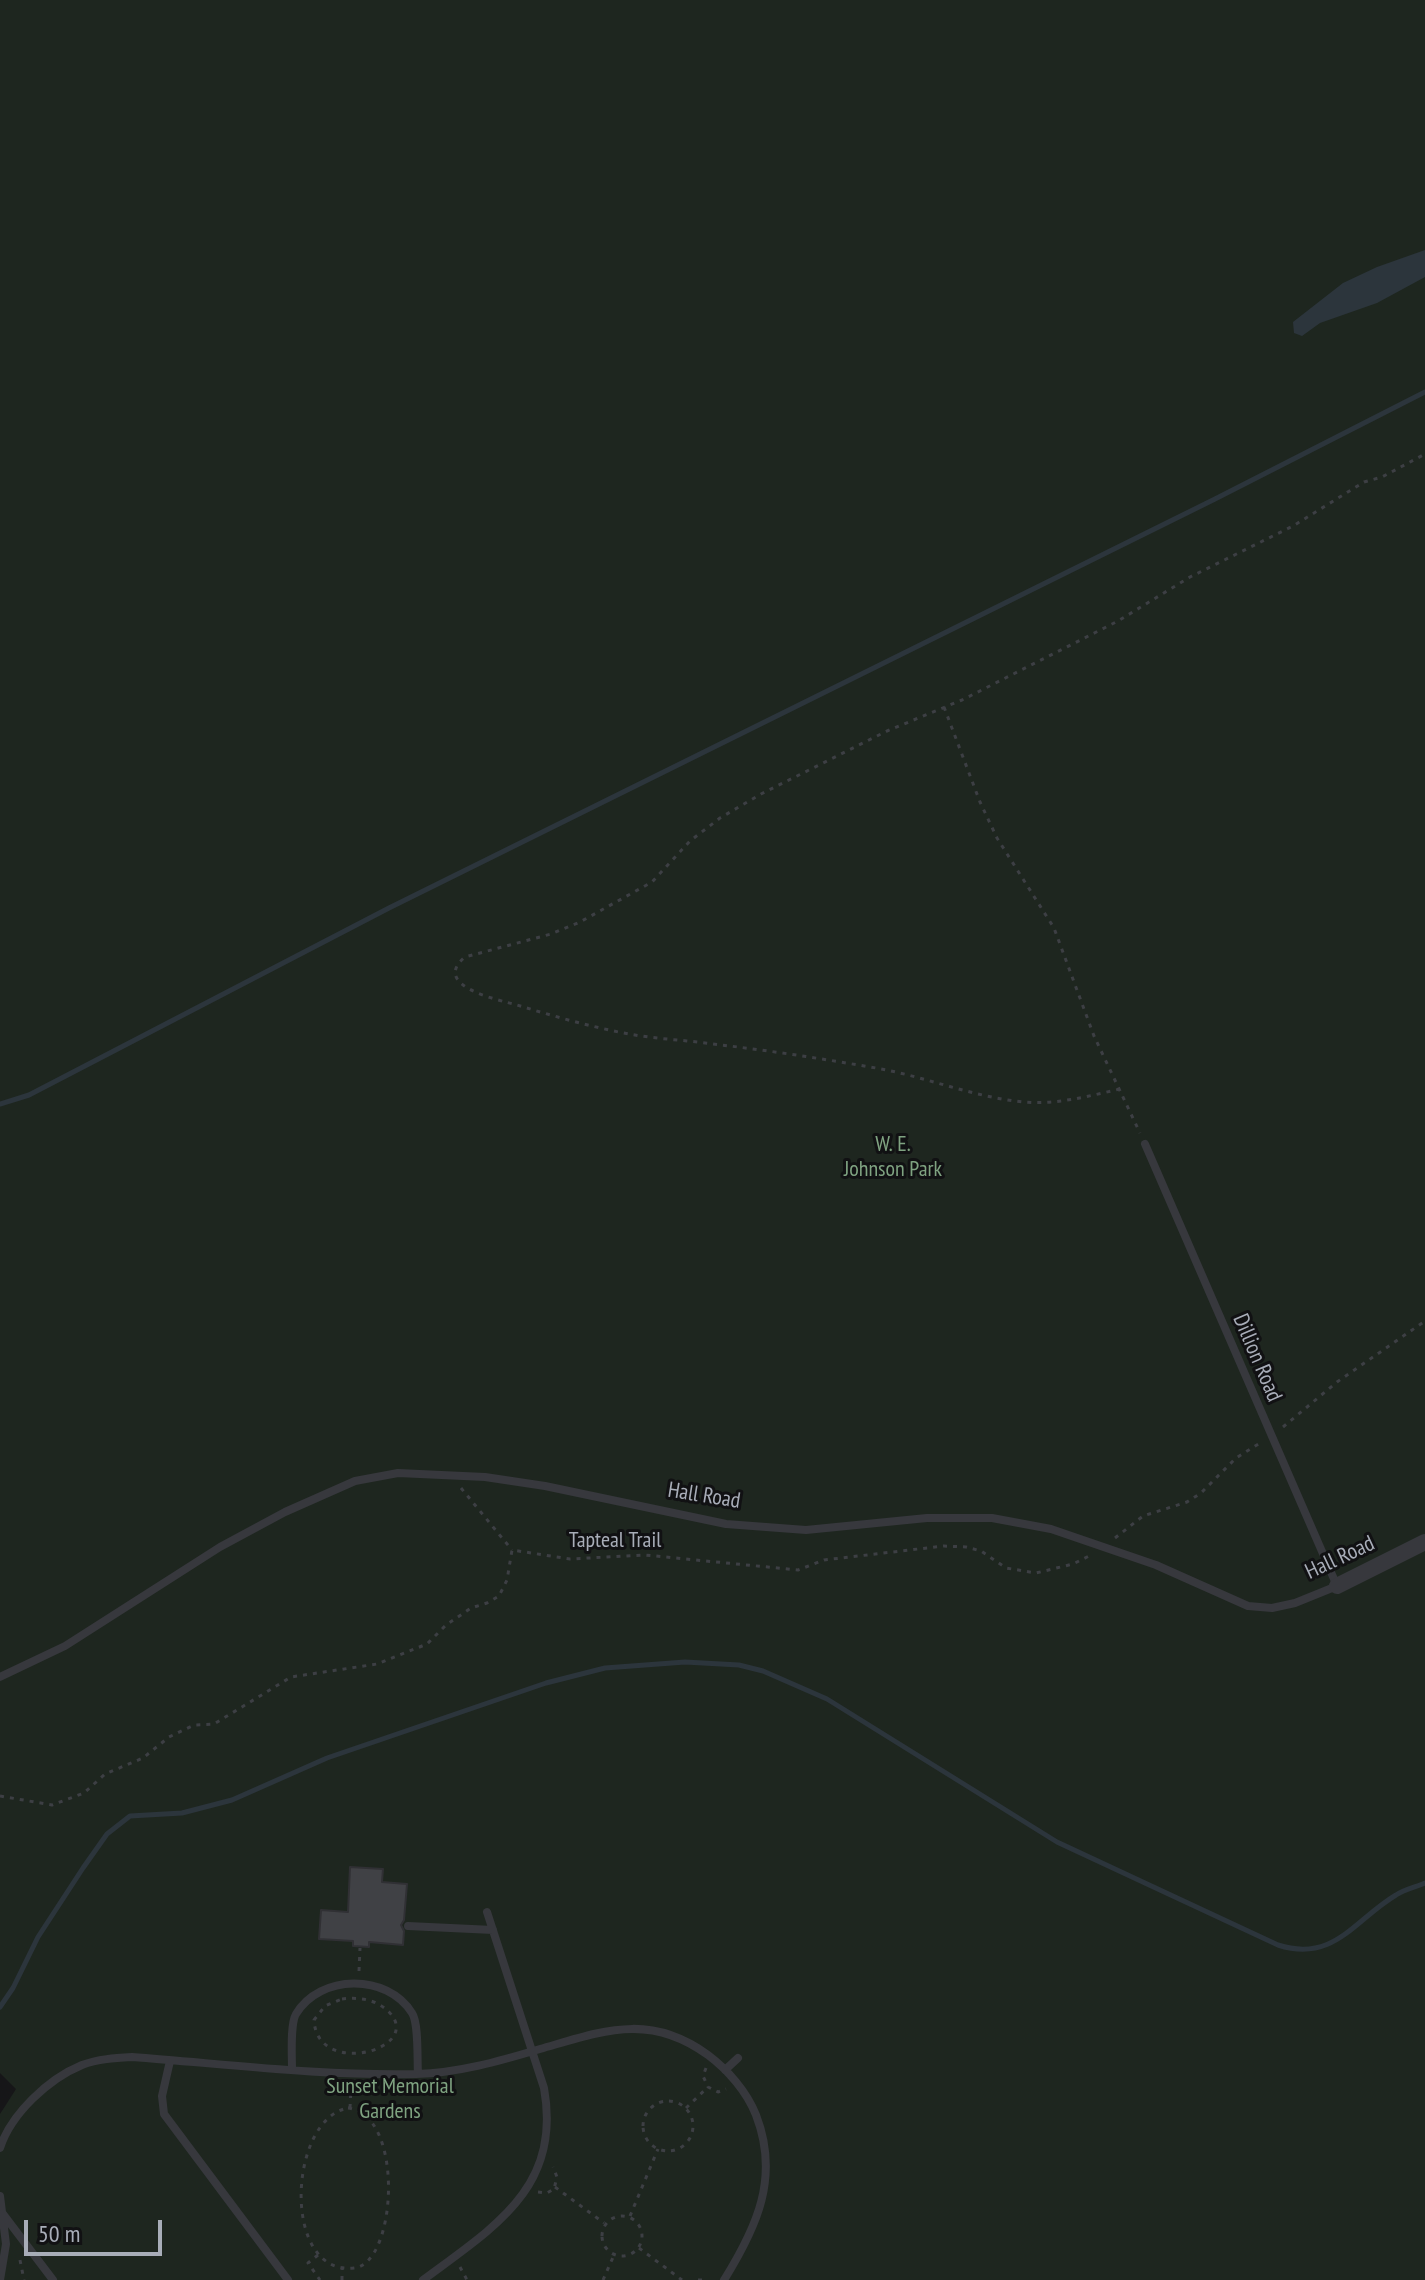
<!DOCTYPE html>
<style>
body{margin:0}
#map{position:relative;width:1425px;height:2280px;overflow:hidden;background:#161618;font-family:"PT Sans Narrow",sans-serif}
canvas{display:block}
.scale{position:absolute;left:24px;top:2220px;width:138px;height:36px;box-sizing:border-box;border:4px solid #a8adb8;border-top:0;padding-left:10px;font-size:24px;line-height:28px;white-space:nowrap;color:#a8adb8;-webkit-text-stroke:6px #111113;paint-order:stroke}
</style>
<div id="map">
<canvas width="1425" height="2280"></canvas>
<div class="scale">50 m</div>
</div>
<script>
const c = document.querySelector('canvas').getContext('2d');
c.lineJoin = 'round';
function paint(path, color) {
  c.fillStyle = color;
  c.fill(path, 'evenodd');
}
function trace(path, color, width, dash) {
  c.strokeStyle = color;
  c.lineWidth = width;
  c.lineCap = dash ? 'butt' : 'round';
  c.setLineDash(dash || []);
  c.stroke(path);
}
function write(font, color, halo, rows, align = 'center') {
  c.font = font + ' "PT Sans Narrow",sans-serif';
  c.lineWidth = 6;
  c.setLineDash([]);
  c.textBaseline = 'middle';
  c.strokeStyle = halo;
  c.fillStyle = color;
  for (const [text, x, y, turn = 0] of rows) {
    c.save();
    c.translate(x, y);
    c.rotate((+turn || 0) * Math.PI / 180);
    c.textAlign = isNaN(turn) ? turn : align;
    if (halo) c.strokeText(text, 0, 0);
    c.fillText(text, 0, 0);
    c.restore();
  }
}
const green = new Path2D(`
 M0,0H1425V2280H0V2114L16,2089L0,2073Z`);
const water = new Path2D(`
 M1425,250V277L1377,303L1320,323L1302,336L1294,333L1293,322L1343,283L1377,267Z`);
const stream = new Path2D(`
 M0,1104L29,1095L389,908L1215,499L1425,392
 M0,2007L13,1988L38,1937L83,1868L107,1834L130,1816L182,1813L232,1800L327,1758L546,1683L605,1668L685,1662L739,1665L763,1671L827,1699L1057,1842L1278,1945C1334,1963 1354,1920 1396,1895C1405,1889 1416,1887 1425,1883`);
const building = new Path2D(`
 M350,1867L383,1869L382,1882L407,1884L404,1920L401,1925L404,1931L403,1945L369,1942V1947L353,1946V1941L319,1939L321,1910L348,1912Z`);
const path = new Path2D(`
 M944,707L980,802L997,838L1054,928L1094,1036L1140,1133
 M1120,1089C1089,1096 1056,1105 1024,1102C971,1097 922,1075 870,1067C818,1058 765,1050 713,1044C685,1040 656,1039 629,1034C591,1027 553,1016 517,1005C499,1000 430,986 465,957L551,934L580,922L652,882L690,841L720,818L761,794L887,731L962,700L1118,621L1190,577L1293,526L1364,482L1382,477L1425,454
 M1283,1427L1337,1382L1425,1321
 M461,1488L512,1550
 M1115,1538L1143,1516L1187,1502L1201,1493L1236,1458L1260,1443
 M0,1796L52,1805L84,1793L105,1774L143,1758L169,1737L194,1725L214,1724L291,1677L377,1664L427,1644L446,1625L471,1608L487,1603L499,1596L507,1580L512,1550L570,1559L645,1555L798,1570L824,1560L944,1546L966,1547L981,1551L1006,1568L1036,1573L1073,1564L1089,1556
 M359,1971L360,1948
 M342,1999C359,1997 376,1999 389,2012C425,2049 317,2079 314,2020L325,2006Z
 M706,2068L703,2076L708,2087L718,2092L726,2089
 M643 2126a25 25 0 1 1 50 0a25 25 0 1 1-50 0Z
 M348,2108C405,2114 397,2264 354,2268C281,2276 288,2119 348,2108Z
 M350,2108L351,2088
 M686,2108L708,2087
 M555,2187L604,2223
 M538,2192L547,2193L554,2189L557,2177L553,2167
 M602 2236a20 20 0 1 1 40 0a20 20 0 1 1-40 0Z
 M630,2216L658,2149
 M639,2248L682,2280
 M318,2255L308,2263L320,2280
 M20,2260L24,2280
 M460,2267L467,2280
 M342,2280V2268
 M603,2280L614,2255
 M698,2280H708`);
const lane = new Path2D(`
 M0,1677L65,1646L220,1547L285,1512L355,1481L398,1473L485,1477L545,1486L726,1524L806,1530L927,1518H992L1051,1529L1156,1565L1248,1606L1272,1608L1295,1603L1337,1586L1145,1144
 M408,1926L493,1930
 M170,2061L162,2096L164,2114L288,2280
 M292,2069C292,2056 290,2024 296,2014C320,1974 387,1973 412,2013C419,2023 417,2060 418,2074
 M725,2070L738,2058
 M0,2148C11,2114 48,2079 82,2065C98,2059 115,2058 132,2057C226,2064 321,2076 416,2074C458,2073 500,2061 540,2049C603,2031 649,2012 708,2055C728,2070 747,2092 756,2115C780,2177 757,2227 724,2280
 M0,2196L6,2244L0,2280
 M3,2214L53,2280
 M423,2280C494,2227 562,2188 544,2088L487,1912`);
const street = new Path2D(`
 M1337,1586L1425,1542`);
const parkNames = [
 ["W. E.",893,1145],
 ["Johnson Park",893,1170],
 ["Sunset Memorial",390,2087],
 ["Gardens",390,2112]
];
const streetNames = [
 ["Dillion Road",1257,1358,67],
 ["Hall Road",704,1496,9],
 ["Tapteal Trail",615,1541],
 ["Hall Road",1340,1558,-25]
];
paint(green, '#1e261f');
paint(water, '#2c353c');
trace(stream, '#2c353c', 5);
paint(building, '#404145');
trace(building, '#303034', 2);
trace(path, '#3d3f44', 3, [4, 6]);
trace(lane, '#37383d', 8);
trace(street, '#37383d', 16);
write('22px', '#7fa381', '#111113', parkNames);
write('22px', '#a8adb8', '#111113', streetNames);
</script>
